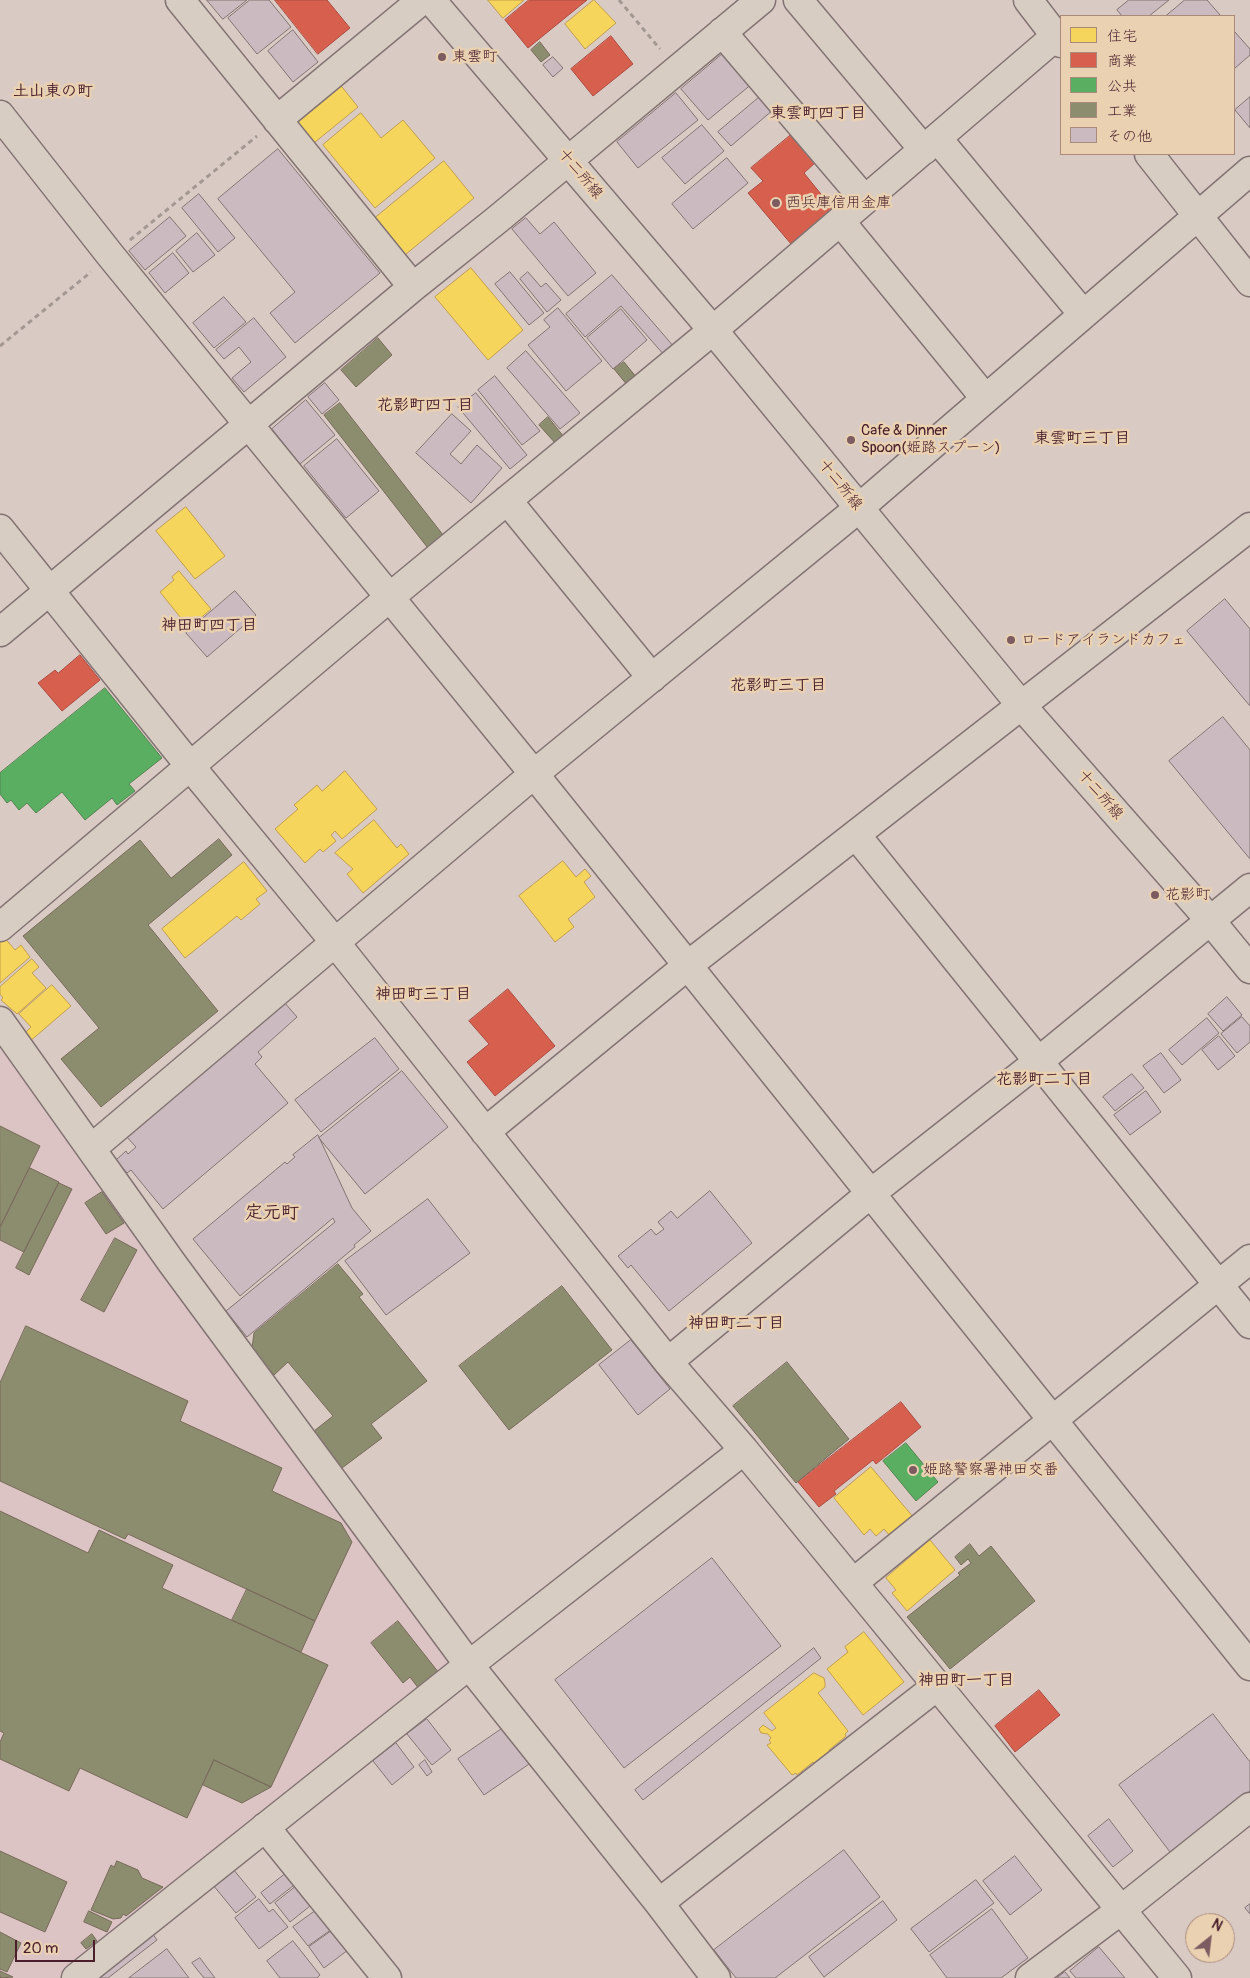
<!DOCTYPE html>
<meta charset="utf-8">
<style>
body{margin:0}
#map{position:relative;width:1250px;height:1978px;overflow:hidden;background:#dacac4;font-family:Pangolin,"Klee One",sans-serif}
canvas{display:block}
.legend{position:absolute;left:1060px;top:15px;width:175px;height:140px;box-sizing:border-box;background:#e9d1b1;border:1px solid #a98a7b;margin:0;padding:6px 9px;list-style:none;font-size:15px;color:#4a1f2b}
.legend li{display:flex;align-items:center;gap:10px;height:25px}
.legend b{width:25px;border:1px solid #a98a7b}
.north{position:absolute;left:1185px;top:1913px;width:50px;height:50px;box-sizing:border-box;background:#e9d1b1;border:1px solid #a98a7b;border-radius:50%;rotate:29deg;font-size:14px;font-weight:700;line-height:20px;text-align:center;color:#4a1f2b}
.north::after{content:'';display:block;margin:auto;width:18px;height:22px;background:#7c5b61;clip-path:polygon(50% 0,100% 100%,50% 72%,0 100%)}
.scale{position:absolute;left:15px;top:1940px;width:80px;height:22px;box-sizing:border-box;border:2px solid #4a1f2b;border-top:0;padding-left:6px;font-size:15px;line-height:18px;white-space:nowrap;color:#4a1f2b;-webkit-text-stroke:4px #e9d1b1;paint-order:stroke}
</style>
<div id="map">
<canvas width="1250" height="1978"></canvas>
<ul class="legend">
<li><b style="height:14px;background:#f6d55c"></b>住宅</li>
<li><b style="height:14px;background:#d6604d"></b>商業</li>
<li><b style="height:14px;background:#5aae61"></b>公共</li>
<li><b style="height:14px;background:#8c8c6e"></b>工業</li>
<li><b style="height:14px;background:#cbbbc1"></b>その他</li>
</ul>
<div class="north">N</div>
<div class="scale">20 m</div>
</div>
<script>
const c = document.querySelector('canvas').getContext('2d');
c.lineJoin = 'round';
function paint(path, color) {
  c.fillStyle = color;
  c.fill(path, 'evenodd');
}
function trace(path, color, width, dash) {
  c.strokeStyle = color;
  c.lineWidth = width;
  c.lineCap = dash ? 'butt' : 'round';
  c.setLineDash(dash || []);
  c.stroke(path);
}
function write(font, color, halo, rows, align = 'center') {
  c.font = font + ' Pangolin,"Klee One",sans-serif';
  c.lineWidth = 5;
  c.setLineDash([]);
  c.textBaseline = 'middle';
  c.strokeStyle = halo;
  c.fillStyle = color;
  for (const [text, x, y, turn = 0] of rows) {
    c.save();
    c.translate(x, y);
    c.rotate((+turn || 0) * Math.PI / 180);
    c.textAlign = isNaN(turn) ? turn : align;
    if (halo) c.strokeText(text, 0, 0);
    c.fillText(text, 0, 0);
    c.restore();
  }
}
const built = new Path2D(`
 M0,1047L451,1655L450,1668L58,1978H0Z`);
const homes = new Path2D(`
 M488,0H524L503,18Z
 M594,0L616,23L585,49L565,24Z
 M338,82L358,107L309,147L289,122Z
 M361,113L381,138L403,120L435,158L375,208L323,145Z
 M444,161L474,198L400,259L369,223Z
 M471,268L523,330L488,360L435,297Z
 M186,507L225,556L195,579L156,531Z
 M179,571L211,609L189,628L160,592L174,580L172,577Z
 M345,771L377,809L342,839L335,831L331,835L336,841L323,852L320,849L305,863L275,829L298,809L294,805L317,785L322,791Z
 M374,820L397,848L401,844L409,854L363,893L347,874L353,869L335,853Z
 M563,861L576,877L585,869L591,876L584,882L595,897L568,919L574,927L555,942L519,896Z
 M244,862L267,891L256,899L260,904L241,920L237,916L185,958L162,929Z
 M3,936L15,950L21,945L30,957L0,983V939Z
 M32,959L39,967L32,973L46,988L17,1014L1,1000L3,998L0,994V987Z
 M52,985L71,1006L29,1042L23,1035L31,1027L19,1014Z
 M871,1467L914,1518L891,1537L884,1529L876,1536L870,1529L864,1535L834,1498Z
 M930,1540L955,1570L907,1611L892,1593L896,1590L886,1578Z
 M864,1632L904,1682L863,1715L827,1669L848,1652L845,1647Z
 M814,1673L824,1678L825,1683V1687L818,1693L848,1731L845,1734L846,1736L829,1750L831,1753L816,1766L813,1762L797,1775L796,1773L792,1775L767,1745L771,1743L769,1740L771,1738L768,1734L761,1733L759,1729L763,1725L772,1731L776,1728L764,1713Z`);
const shops = new Path2D(`
 M275,0H327L350,28L318,54Z
 M529,0H587L528,48L505,20Z
 M611,36L633,64L593,96L571,69Z
 M792,134L816,162L804,173L833,209L791,244L748,193L763,181L751,168Z
 M80,655L100,680L62,711L38,683L55,670L58,673Z
 M508,989L555,1046L495,1096L467,1062L489,1044L469,1021Z
 M901,1402L921,1427L876,1464L873,1460L834,1491L836,1494L819,1507L798,1482Z
 M1039,1690L1060,1715L1015,1752L995,1726Z`);
const public = new Path2D(`
 M105,688L162,758L129,784L135,791L117,805L112,798L85,820L62,792L36,813L27,803L19,810L11,800L7,803L0,794V773Z
 M906,1443L938,1482L916,1501L883,1461Z`);
const industry = new Path2D(`
 M540,42L550,55L541,62L531,50Z
 M378,338L392,355L356,387L341,370Z
 M624,362L637,378L628,386L614,369Z
 M340,403L447,540L431,552L324,415Z
 M548,417L564,437L556,444L539,425Z
 M219,839L232,855L148,925L218,1011L101,1107L61,1059L99,1028L23,936L140,840L171,878Z
 M0,1126L40,1146L0,1227Z
 M30,1168L59,1182L24,1252L0,1240V1228Z
 M59,1183L72,1189L29,1275L16,1268Z
 M102,1192L124,1223L106,1234L85,1203Z
 M115,1238L137,1250L104,1312L81,1300Z
 M338,1264L363,1294L359,1297L427,1381L371,1424L382,1438L342,1468L314,1431L333,1416L288,1362L274,1375L252,1348L254,1333Z
 M562,1286L612,1350L509,1430L459,1366Z
 M26,1326L188,1401L180,1421L282,1468L272,1491L341,1523L352,1542L315,1621L128,1534L125,1539L0,1481V1383Z
 M787,1362L849,1439L796,1483L733,1406Z
 M0,1511L88,1553L99,1530L173,1565L162,1588L328,1665L271,1787L214,1760L187,1818L80,1768L69,1791L0,1759V1742L4,1733L0,1731Z
 M970,1544L979,1556L991,1546L1035,1601L950,1669L907,1617L960,1575L958,1573L971,1563L968,1559L961,1565L955,1557Z
 M247,1589L315,1621L301,1652L232,1620Z
 M398,1621L439,1673L419,1689L410,1677L403,1683L371,1643Z
 M214,1760L271,1787L242,1803L203,1785Z
 M0,1851L67,1882L45,1932L0,1912Z
 M117,1861L138,1870L142,1878L163,1887L126,1916L123,1914L121,1918L113,1919L91,1910L111,1865L114,1867Z
 M89,1911L112,1922L107,1932L84,1922Z
 M0,1932L21,1943L7,1972L0,1969Z
 M92,1934L97,1941L86,1949L81,1943Z
 M0,1971L13,1977L1,1978Z`);
const building = new Path2D(`
 M207,0H247L223,19Z
 M250,0H269L291,27L257,54L228,18Z
 M1129,0H1169L1149,16H1122L1117,10Z
 M1185,0H1207L1221,16H1166Z
 M293,30L318,62L293,82L268,51Z
 M1234,31L1250,49V55L1234,69Z
 M726,51L753,83L708,120L681,89Z
 M553,57L563,68L553,77L543,65Z
 M676,93L698,120L638,168L617,142Z
 M762,95L774,109L731,146L718,132Z
 M1250,97V128L1235,110Z
 M702,125L724,151L685,184L662,158Z
 M278,149L380,273L295,343L270,313L295,292L218,199Z
 M727,158L748,183L693,229L672,204Z
 M199,194L235,238L218,252L182,208Z
 M170,217L186,236L145,270L129,251Z
 M526,218L540,234L554,222L596,273L568,296L512,229Z
 M197,233L215,255L193,272L176,251Z
 M173,253L189,273L165,293L149,273Z
 M510,272L544,313L529,325L495,284Z
 M528,272L541,287L546,283L561,300L547,312L520,279Z
 M612,275L675,348L665,356L621,306L585,337L566,314Z
 M224,297L246,322L214,348L193,323Z
 M558,308L602,361L566,391L528,345L550,327L544,320Z
 M621,309L647,340L613,369L587,338Z
 M254,318L286,357L244,392L232,378L251,362L239,347L224,359L216,350Z
 M526,351L580,413L560,429L507,368Z
 M495,376L540,431L522,445L478,390Z
 M325,383L339,400L322,414L308,397Z
 M476,393L527,455L510,469L458,407Z
 M306,400L335,435L300,464L272,429Z
 M452,414L471,431L450,454L461,464L477,445L502,468L471,503L416,453Z
 M337,439L379,491L346,518L304,466Z
 M235,591L256,615L207,657L186,633Z
 M1225,599L1250,629V706L1187,631Z
 M1223,717L1250,750V859L1169,761Z
 M1227,997L1242,1015L1223,1031L1208,1014Z
 M284,1002L297,1017L258,1052L262,1057L255,1064L288,1103L163,1209L131,1170L127,1173L116,1160L126,1151L128,1154L136,1147L126,1136Z
 M1242,1017L1250,1026V1042L1237,1053L1221,1034Z
 M1207,1018L1219,1033L1182,1065L1169,1050Z
 M1219,1036L1235,1056L1218,1070L1202,1050Z
 M375,1038L399,1069L321,1132L295,1100Z
 M1161,1053L1181,1080L1164,1093L1143,1066Z
 M402,1071L448,1127L365,1194L319,1138Z
 M1132,1074L1144,1088L1115,1111L1103,1097Z
 M1146,1091L1161,1112L1130,1135L1114,1115Z
 M318,1135L352,1208L371,1231L354,1245L355,1247L247,1337L226,1311L335,1222L333,1218L240,1296L193,1239L285,1162L287,1164L295,1157L293,1155Z
 M710,1191L752,1243L669,1311L631,1265L628,1268L618,1256L651,1229L656,1235L664,1229L658,1222L671,1211L677,1218Z
 M428,1199L470,1253L386,1315L345,1261Z
 M631,1340L670,1389L638,1415L599,1365Z
 M712,1558L781,1646L624,1768L555,1680Z
 M814,1648L821,1658L643,1800L635,1790Z
 M1213,1714L1250,1762V1791L1170,1852L1119,1785Z
 M427,1719L451,1750L432,1765L407,1734Z
 M506,1726L532,1762L484,1795L458,1759Z
 M396,1743L414,1767L392,1785L373,1761Z
 M425,1760L432,1772L427,1776L419,1765Z
 M1109,1819L1133,1851L1113,1867L1088,1836Z
 M844,1850L880,1897L775,1978H736L714,1950Z
 M1015,1856L1042,1890L1010,1915L983,1881Z
 M233,1869L256,1897L236,1913L213,1885Z
 M289,1871L298,1882L270,1904L261,1893Z
 M976,1880L994,1903L929,1952L911,1929Z
 M299,1884L315,1902L290,1922L275,1903Z
 M259,1899L269,1912L273,1909L288,1927L259,1949L235,1918Z
 M883,1901L897,1920L824,1977L809,1957Z
 M1250,1904V1914L1245,1908Z
 M318,1909L332,1929L308,1946L293,1927Z
 M992,1909L1028,1958L1001,1978H947L930,1955Z
 M333,1930L348,1950L324,1968L309,1947Z
 M152,1933L157,1940L108,1978H94Z
 M293,1941L320,1975L317,1978H280L267,1961Z
 M1099,1947L1125,1978H1076L1070,1971Z
 M167,1949L189,1978H129Z
 M200,1958L215,1978H204L192,1963Z
 M1065,1972L1070,1978H1057Z`);
const path = new Path2D(`
 M619,0L660,49
 M130,240L257,136
 M0,346L91,272`);
const minor = new Path2D(`
 M180,0L413,287
 M798,0L924,150
 M1028,0L1061,43
 M722,32L865,200
 M0,115L111,256L534,774L1250,1666
 M277,120L422,0
 M937,138L1083,314
 M1149,154L1250,282
 M840,221L985,398
 M507,500L652,678
 M0,529L190,766L334,941L668,1362L744,1450L1177,1978
 M0,632L413,287L498,219L761,0
 M856,835L1250,1324
 M0,927L390,597L712,331L1056,36
 M0,1021L172,1263L469,1665L659,1903L716,1978
 M485,1132L687,966L1250,527
 M92,1148L534,774L859,508L1250,171
 M668,1362L870,1194L1039,1061L1250,888
 M853,1583L1250,1259
 M265,1827L387,1978
 M659,1903L937,1686
 M76,1978L469,1665L744,1450
 M1030,1978L1121,1910L1250,1807`);
const tertiary = new Path2D(`
 M431,0L722,341L1021,705L1210,920L1250,969`);
const markers = [
 [442,57,5,"#7c5b61"],
 [776,203,5,"#7c5b61"],
 [851,440,5,"#7c5b61"],
 [1011,640,5,"#7c5b61"],
 [1155,895,5,"#7c5b61"],
 [913,1470,5,"#7c5b61"]
];
const poiNames = [
 ["東雲町",452,57],
 ["西兵庫信用金庫",786,203],
 ["Cafe & Dinner",861,431],
 ["Spoon(姫路スプーン)",861,448],
 ["ロードアイランドカフェ",1021,640],
 ["花影町",1165,895],
 ["姫路警察署神田交番",923,1470]
];
const streetNames = [
 ["十二所線",580,174,50],
 ["十二所線",840,485,51],
 ["十二所線",1100,795,49]
];
const neighbourhoodNames = [
 ["土山東の町",53,92],
 ["東雲町四丁目",818,114],
 ["花影町四丁目",425,406],
 ["東雲町三丁目",1082,439],
 ["神田町四丁目",209,626],
 ["花影町三丁目",778,686],
 ["神田町三丁目",423,995],
 ["花影町二丁目",1044,1080],
 ["神田町二丁目",736,1324],
 ["神田町一丁目",966,1681]
];
const quarterNames = [
 ["定元町",272,1213]
];
paint(built, '#dcc3c4');
paint(homes, '#f6d55c');
trace(homes, '#c29e4d', 1);
paint(shops, '#d6604d');
trace(shops, '#ac4c43', 1);
paint(public, '#5aae61');
trace(public, '#558351', 1);
paint(industry, '#8c8c6e');
trace(industry, '#786b5a', 1);
paint(building, '#cbbbc1');
trace(building, '#837473', 1);
trace(minor, '#837473', 31);
trace(tertiary, '#837473', 31);
trace(path, '#a49893', 3, [5, 4]);
trace(minor, '#d7cdc3', 28);
trace(tertiary, '#d7cdc3', 28);
for (const [x, y, r, color] of markers) {
  const dot = new Path2D();
  dot.arc(x, y, r, 0, 2 * Math.PI);
  c.fillStyle = color;
  c.fill(dot);
  trace(dot, '#e9d1b1', 2);
}
write('15px', '#4a1f2b', '#e9d1b1', poiNames, 'left');
write('15px', '#4a1f2b', '#e9d1b1', streetNames);
write('bold 16px', '#4a1f2b', '#e9d1b1', neighbourhoodNames);
write('bold 18px', '#4a1f2b', '#e9d1b1', quarterNames);
</script>
